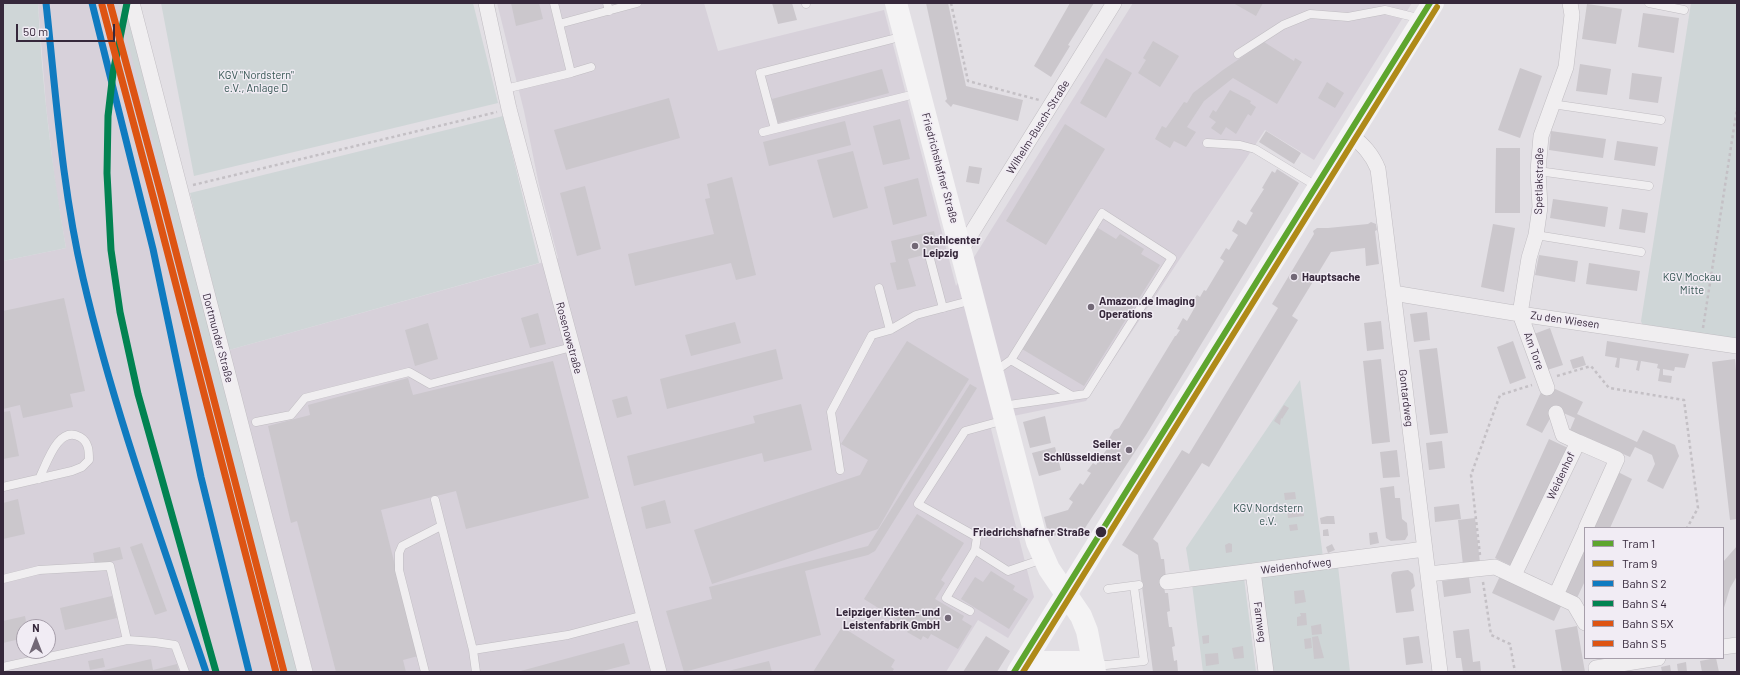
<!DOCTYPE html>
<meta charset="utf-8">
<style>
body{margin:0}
#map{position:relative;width:1740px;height:675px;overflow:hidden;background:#e2dfe4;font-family:Barlow,sans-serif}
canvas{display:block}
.frame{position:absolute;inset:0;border:4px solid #36283b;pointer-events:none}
.legend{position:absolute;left:1584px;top:527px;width:140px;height:132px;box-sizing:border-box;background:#f1ecf4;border:1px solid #a69eaa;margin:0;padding:5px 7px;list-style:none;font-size:12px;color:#36283b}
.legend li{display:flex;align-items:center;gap:8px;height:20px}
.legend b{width:20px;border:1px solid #a69eaa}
.north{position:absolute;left:16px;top:619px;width:40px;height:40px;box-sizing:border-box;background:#f1ecf4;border:1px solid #a69eaa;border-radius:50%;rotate:0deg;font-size:11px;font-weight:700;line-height:16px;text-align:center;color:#36283b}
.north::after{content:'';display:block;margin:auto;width:14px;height:18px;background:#726876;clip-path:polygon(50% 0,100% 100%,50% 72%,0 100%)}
.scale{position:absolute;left:16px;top:24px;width:99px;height:18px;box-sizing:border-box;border:2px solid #36283b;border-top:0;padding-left:5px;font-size:12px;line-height:14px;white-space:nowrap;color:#36283b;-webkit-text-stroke:3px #f1ecf4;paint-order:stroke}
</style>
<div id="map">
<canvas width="1740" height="675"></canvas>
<div class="frame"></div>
<ul class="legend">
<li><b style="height:5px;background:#5ea52e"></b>Tram 1</li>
<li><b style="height:5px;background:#af8a18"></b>Tram 9</li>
<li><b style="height:5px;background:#107bc0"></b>Bahn S 2</li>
<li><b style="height:5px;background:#028351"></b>Bahn S 4</li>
<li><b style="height:5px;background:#dd5413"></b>Bahn S 5X</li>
<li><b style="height:5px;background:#dd5413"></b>Bahn S 5</li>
</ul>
<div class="north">N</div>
<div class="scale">50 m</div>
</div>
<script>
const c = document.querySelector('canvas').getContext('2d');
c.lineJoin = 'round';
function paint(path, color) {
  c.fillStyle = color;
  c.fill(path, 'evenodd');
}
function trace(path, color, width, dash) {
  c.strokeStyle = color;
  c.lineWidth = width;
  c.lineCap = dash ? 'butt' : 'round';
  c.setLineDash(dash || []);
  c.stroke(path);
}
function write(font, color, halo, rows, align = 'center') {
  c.font = font + ' Barlow,sans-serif';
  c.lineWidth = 3;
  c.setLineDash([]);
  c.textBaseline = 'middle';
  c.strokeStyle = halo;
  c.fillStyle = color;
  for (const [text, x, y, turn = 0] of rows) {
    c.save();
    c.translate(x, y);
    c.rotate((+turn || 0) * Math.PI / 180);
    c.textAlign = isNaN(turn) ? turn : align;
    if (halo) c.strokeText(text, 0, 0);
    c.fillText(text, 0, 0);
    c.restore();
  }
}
const built = new Path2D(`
 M38,3H124L298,672H3V261L66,248L56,191L46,106ZM24,627H48V651H24Z
 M497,3H704L718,51L884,10L956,286L1133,3H1412L1314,160L1265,130L1086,401L989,421L1034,597L1008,638L978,620L946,672H313L229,350L558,258L539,185L524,111Z`);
const green = new Path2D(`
 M3,3H38C42,85 52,168 66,248L3,261Z
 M118,3H124L298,672H288Z
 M161,3H473L498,103L194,176Z
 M1691,3H1737V339L1642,324L1641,321Z
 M503,116L539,263L229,350L190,193Z
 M1300,380L1323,557L1190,573L1186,548Z
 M1338,566L1350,672H1272L1260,576Z
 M1244,578L1256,672H1203L1192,584Z`);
const building = new Path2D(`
 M511,3H539L543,19L516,26Z
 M772,3H792L797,20L778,24Z
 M926,3H948L966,86L1023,100L1018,121L953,104L951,107L945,101L947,99Z
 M1070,3H1094L1068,45L1070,46L1051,77L1034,66Z
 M1233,3H1263L1256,16Z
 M1587,4L1622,9L1616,44L1582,39Z
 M1643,13L1679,18L1674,53L1638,47Z
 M1153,41L1179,56L1160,87L1138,73L1146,60L1143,58Z
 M1264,42L1294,61L1295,58L1302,62L1277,104L1233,78L1204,101L1187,127L1196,132L1186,147L1174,141L1170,148L1155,139L1162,126L1166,128L1184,102L1187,103L1193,93L1223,70Z
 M1106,58L1132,73L1106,118L1080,103Z
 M1580,64L1611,69L1607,95L1576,91Z
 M1520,68L1542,76L1520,138L1498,130Z
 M882,69L889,93L778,123L772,99Z
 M1632,73L1662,77L1658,103L1629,99Z
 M1327,82L1344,93L1335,108L1318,98Z
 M1230,90L1251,101L1250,103L1256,107L1251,116L1248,114L1236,134L1226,127L1221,135L1211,128L1216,122L1209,117L1213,110L1216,112Z
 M669,98L680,138L566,170L554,130Z
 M900,119L910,159L883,165L873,126Z
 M845,121L851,145L769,166L763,142Z
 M1065,124L1105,149L1046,245L1006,221Z
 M1266,131L1301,153L1294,164L1259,142Z
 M1551,131L1606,139L1603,158L1549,150Z
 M1617,141L1658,147L1655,166L1614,160Z
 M1496,148H1520V213H1495Z
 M853,151L868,208L833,218L817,160Z
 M969,166L982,168L979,184L966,182Z
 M1277,169L1299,183L1146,435L1085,528L1049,537L1044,517L1068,510L1073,502L1069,499L1080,483L1083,485L1091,473L1087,471L1093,463L1096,465L1107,449V442L1114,430L1119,428L1175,336H1176L1180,330L1177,329L1183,318L1187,321L1195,307L1191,304L1197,295L1200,297L1204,290L1206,291L1224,261L1220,258L1226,248L1229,250L1238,235L1232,231L1238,220L1246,225L1253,213L1250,211L1264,189L1262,188L1272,171L1275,173Z
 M732,177L756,275L736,280L731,263L635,286L628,254L714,234L705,199L710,198L707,184Z
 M918,178L927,216L893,225L884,187Z
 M585,186L601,249L577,256L560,193Z
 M1553,199L1608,207L1605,227L1550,218Z
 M1622,209L1648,213L1645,233L1619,229Z
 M1371,222L1376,224L1377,230L1375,231L1379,264L1366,266L1365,248L1331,252L1292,316L1298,320L1209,467L1202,463L1153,539L1158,543L1161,559H1164L1166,578H1163L1165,593H1168L1170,611L1167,612L1169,627H1172L1175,646L1172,647L1174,661L1177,660L1178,672H1153L1138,555L1122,545L1182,450L1189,454L1278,308L1272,304L1314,234L1313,231L1317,228H1328L1368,224Z
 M1493,224L1515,228L1504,292L1481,287Z
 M1098,228L1116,239L1120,234L1144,249L1141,254L1160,265L1084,386L1022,349Z
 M934,231L939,251L908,259L916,286L897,290L890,263L896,262L891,241Z
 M1539,255L1578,261L1575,282L1535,275Z
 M1589,263L1640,271L1637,291L1586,284Z
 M64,298L85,391L70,394L73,407L23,418L20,405L3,409V311Z
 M1427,312L1430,340L1414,342L1410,314Z
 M538,313L546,344L530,348L521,318Z
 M1381,321L1384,349L1367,351L1364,323Z
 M735,322L741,343L691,356L685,335Z
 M428,323L438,359L415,366L405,330Z
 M1550,328L1563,365L1547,370L1534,334Z
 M907,341L969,379L904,483L878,529L712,584L694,530L860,475L868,460L841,444Z
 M1513,341L1526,378L1510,384L1497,347Z
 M1607,341L1631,345L1689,354L1685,368L1675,367L1674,371L1663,369V375L1672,376L1671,383L1658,381L1660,369L1657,368L1658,364L1641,361L1639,371L1636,370L1638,361L1620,358L1619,368L1615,367L1617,358L1605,356Z
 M1437,348L1448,433L1430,435L1419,350Z
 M776,349L783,379L667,409L660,379Z
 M1583,356L1586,365L1573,369L1570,360Z
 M1381,359L1390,442L1372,444L1363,361Z
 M1735,359L1737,382V519L1730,520L1712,362Z
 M553,361L589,498L466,529L456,491L381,510L418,656L403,660L406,672H336L297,521L291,523L268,426L310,415L308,405L408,378L413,395Z
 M970,384L977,388L875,551L868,555L805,571L821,635L684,672L666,611L712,599L709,587L868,546Z
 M1551,387L1583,402L1577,414L1637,442L1643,430L1675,445L1679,456L1663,489L1647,481L1655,464L1652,455L1635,447L1630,457L1570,430L1575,418L1561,412L1552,415L1542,433L1526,425L1542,390Z
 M627,396L632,414L617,418L612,400Z
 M801,404L812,450L764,462L762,453L634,486L627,456L755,423L753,416Z
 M1284,405L1289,408L1282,419L1281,418L1280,425L1274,421Z
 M10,411L19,456L3,459V412Z
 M1045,416L1051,443L1030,448L1023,422Z
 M1549,439L1568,448L1514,567L1495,558Z
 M1442,441L1445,468L1429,470L1426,443Z
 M1055,447L1061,470L1039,476L1032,453Z
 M1397,450L1400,477L1383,478L1380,452Z
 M1616,471L1632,479L1610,528H1590Z
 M1394,486L1395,498H1400L1402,519L1407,523L1408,535L1405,540L1391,541L1386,538L1380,488Z
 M1295,492L1296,499L1285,500L1284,493Z
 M18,499L25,534L3,539V503Z
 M665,500L671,523L646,529L641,507Z
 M1459,504L1461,519L1435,522L1434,507Z
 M1303,506L1304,516L1288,518L1287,508Z
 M917,514L964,543L941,580L945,583L935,599L964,616L962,620L972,626L958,649L931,634L928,639L923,636L921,640L907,632L910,628L864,599Z
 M1327,516H1334L1335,524H1321L1320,518Z
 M1475,518L1480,563L1463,565L1458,520Z
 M1297,524L1298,530L1290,531L1289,525Z
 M1328,529L1329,536H1323V530Z
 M1377,532L1379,543L1370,545L1369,533Z
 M1585,538V581L1577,598L1561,590Z
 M142,543L167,611L155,615L130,547Z
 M1229,543L1232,544V552L1226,553L1225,545Z
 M1332,544L1335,550L1328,553L1326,547Z
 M1737,546V576L1730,588L1723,611V562Z
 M120,547L123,559L95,565L93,553Z
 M1408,570L1413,574L1415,586L1411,590L1414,611L1396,613L1391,575L1393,572Z
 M991,571L1015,586L1013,590L1028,599L1009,629L961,599L975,577L983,582Z
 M1500,576L1562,604L1554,621L1492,593Z
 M1469,577L1471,593L1444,597L1442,581Z
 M1304,590L1306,602L1295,604L1294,591Z
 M112,596L117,618L65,630L60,608Z
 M1300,613H1306L1307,625L1297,626V617L1301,616Z
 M25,616L27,627H24V638L3,643V621Z
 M1321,624L1322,634L1312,635L1311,626Z
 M1577,626L1585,672H1562L1555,630Z
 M842,627L895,660L891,667L894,669L892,672H813Z
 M1469,629L1473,662L1480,661L1481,672H1463L1461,658H1456L1453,631Z
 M1209,635V643L1203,644L1202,636Z
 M986,636L1010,651L997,672H963Z
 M1318,636L1324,658L1314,659L1312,637Z
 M1419,636L1423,663L1406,665L1403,638Z
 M1311,638L1312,648L1305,649L1304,639Z
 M624,643L630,664L599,672H517Z
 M1243,646L1244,658L1234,659L1232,648Z
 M1218,653L1219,664L1206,666L1205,654Z
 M103,658L105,667L90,670L88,661Z
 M1716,658L1719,672H1702L1700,661Z
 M151,659L153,670L177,664L179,672H96Z
 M769,661L772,672H728V671Z
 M1686,662L1687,672H1678L1677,664Z
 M1670,665L1671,672H1662L1661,667Z`);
const path = new Path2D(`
 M951,3L968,81L1039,100
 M193,185L497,112
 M1703,328L1737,108
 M1557,376L1591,366L1609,388L1684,400L1698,508L1687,528
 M1480,555L1471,475L1500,395L1532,385
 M1483,582L1491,635L1510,644L1515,672`);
const service = new Path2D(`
 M607,3L609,11
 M806,3V4
 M1649,3L1684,10
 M559,24L637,3
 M1238,54L1283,25L1310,14L1348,17L1385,10L1422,19
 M571,73L591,67
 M505,89L571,73L554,3
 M1552,104L1661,120
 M775,129L760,73L904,36
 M763,132L919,93
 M1207,143L1240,145L1255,149L1318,187
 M1538,171L1649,186
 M1536,235L1641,252
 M930,259L943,308
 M879,288L890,330
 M1011,360L1072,396
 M994,372L1011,360L1102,213L1172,258L1086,394L1002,406
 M256,422L291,415L305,398L409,372L430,384L572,347
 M840,470L831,412L872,335L890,330L916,315L973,300
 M3,487L72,471L82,467L89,460C89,452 89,442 80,437C58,425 47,463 39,479
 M435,500L473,650
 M975,550L977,537L918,504L965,431L1005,420
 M3,579L39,570L110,566L127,640
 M1108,589L1139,585
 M970,611L946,598L975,550L1008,571L1043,559
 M1095,664L1106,665L1144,661L1134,586
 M3,667L127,640L155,642L175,645L185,672
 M425,672L399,570V553L402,546L441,526
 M476,672L473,650L568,635L644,615`);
const minor = new Path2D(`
 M132,3L305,672
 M486,3L509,109L659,672
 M1351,135C1363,145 1372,154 1378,169L1440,672
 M961,250L1114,3
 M1393,293L1520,314L1737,346
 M1547,388L1520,314L1529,258L1536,235L1540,207L1538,171L1541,136L1566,67L1572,15L1570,3
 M1556,413L1563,435L1578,442
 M1253,571L1266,672
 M1428,574L1495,567L1574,604L1585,623
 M1514,575L1578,442L1617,459L1586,528
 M1167,582L1425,549
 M1556,595L1585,531
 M1723,647L1737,645
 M1596,668L1658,658`);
const secondary = new Path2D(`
 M896,3L1037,542L1049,569L1081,616L1087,631L1095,672
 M1024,662H1077L1094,664
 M1018,672L1433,3`);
const rail1 = new Path2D(`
 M46,3C56,95 62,188 83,278C114,412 162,542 206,672
 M92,3L153,249L201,477L249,672`);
const rail2 = new Path2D(`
 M127,3L113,73L108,116L107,173L111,250L120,312L138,394L216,672`);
const rail3 = new Path2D(`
 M110,3L162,198L284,672`);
const rail4 = new Path2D(`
 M102,5L154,200L276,672`);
const tram1 = new Path2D(`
 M1014,672L1430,3`);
const tram2 = new Path2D(`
 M1023,672L1437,7`);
const markers = [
 [915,246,4,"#726876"],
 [1294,277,4,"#726876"],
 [1091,307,4,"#726876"],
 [1129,450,4,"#726876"],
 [1101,532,6,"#36283b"],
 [948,618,4,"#726876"]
];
const parkNames = [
 ["KGV \"Nordstern\"",256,75],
 ["e.V., Anlage D",256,88],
 ["KGV Mockau",1692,277],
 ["Mitte",1692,290],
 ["KGV Nordstern",1268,508],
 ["e.V.",1268,521]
];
const streetNames = [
 ["Wilhelm-Busch-Straße",1038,127,-58],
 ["Friedrichshafner Straße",940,168,75],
 ["Spetlakstraße",1539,181,-89],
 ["Zu den Wiesen",1565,320,8],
 ["Dortmunder Straße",218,338,75],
 ["Rosenowstraße",569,338,75],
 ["Am Tore",1534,351,70],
 ["Gontardweg",1406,398,83],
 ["Weidenhof",1561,476,-65],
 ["Weidenhofweg",1296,566,-7],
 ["Farnweg",1260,622,83]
];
const poiNames = [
 ["Stahlcenter",923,240],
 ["Leipzig",923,253],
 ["Hauptsache",1302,277],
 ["Amazon.de Imaging",1099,301],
 ["Operations",1099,314],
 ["Seiler",1121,444,"right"],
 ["Schlüsseldienst",1121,457,"right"],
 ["Leipziger Kisten- und",940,612,"right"],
 ["Leistenfabrik GmbH",940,625,"right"]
];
const stopNames = [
 ["Friedrichshafner Straße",1090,532]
];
paint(built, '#d7d1da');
paint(green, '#cfd6d7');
paint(building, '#cbc7cc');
trace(service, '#c0bdc2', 9);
trace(minor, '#c0bdc2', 16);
trace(path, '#c4c0c5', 2.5, [3, 3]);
trace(service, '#f0eef0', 8);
trace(minor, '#f0eef0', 15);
trace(secondary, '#f4f3f4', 22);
trace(rail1, '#107bc0', 7);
trace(rail2, '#028351', 7);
trace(rail3, '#dd5413', 7);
trace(rail4, '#dd5413', 7);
trace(tram1, '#5ea52e', 6);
trace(tram2, '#af8a18', 6);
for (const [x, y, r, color] of markers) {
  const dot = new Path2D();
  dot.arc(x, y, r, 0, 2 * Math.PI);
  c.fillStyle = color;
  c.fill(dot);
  trace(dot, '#f1ecf4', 1.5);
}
write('11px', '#365653', '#f1ecf4', parkNames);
write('11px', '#36283b', '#f1ecf4', streetNames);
write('bold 11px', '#36283b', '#f1ecf4', poiNames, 'left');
write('bold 11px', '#36283b', '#f1ecf4', stopNames, 'right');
</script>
